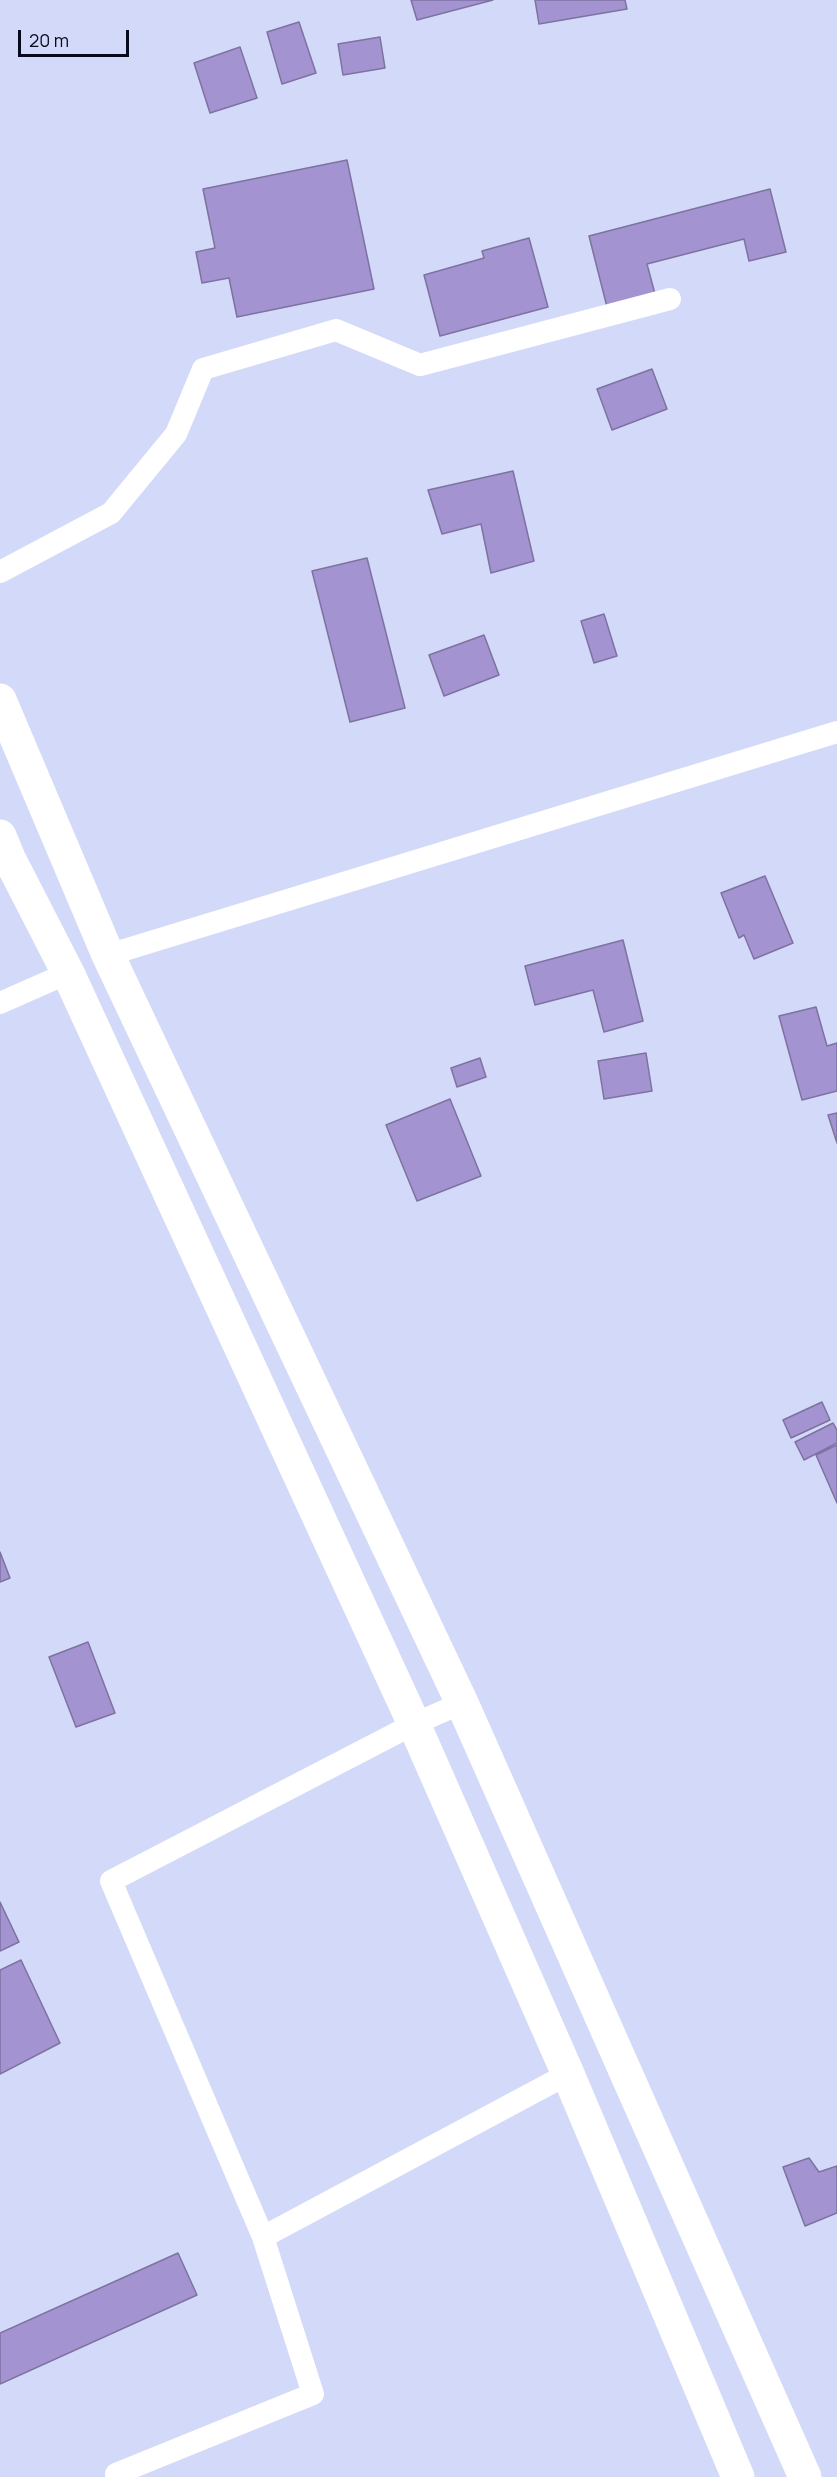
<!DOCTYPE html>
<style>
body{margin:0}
#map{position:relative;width:837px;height:2477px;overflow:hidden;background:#d3daf9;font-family:Manrope,sans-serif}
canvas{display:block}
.scale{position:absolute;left:18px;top:30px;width:111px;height:27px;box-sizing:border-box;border:3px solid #090b1c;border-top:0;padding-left:8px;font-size:18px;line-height:21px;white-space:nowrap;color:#090b1c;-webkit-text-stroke:4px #d3daf9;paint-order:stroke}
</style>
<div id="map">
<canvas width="837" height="2477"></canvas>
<div class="scale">20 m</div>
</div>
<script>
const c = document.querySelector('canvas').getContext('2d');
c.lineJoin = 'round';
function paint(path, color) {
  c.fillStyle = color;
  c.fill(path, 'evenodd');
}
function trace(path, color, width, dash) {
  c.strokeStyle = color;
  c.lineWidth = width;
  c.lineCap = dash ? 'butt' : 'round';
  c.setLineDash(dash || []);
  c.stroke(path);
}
const building = new Path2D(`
 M411,0H493L417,20Z
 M535,0H625L627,9L539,24Z
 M299,22L316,73L282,84L267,32Z
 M380,37L385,68L343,75L338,44Z
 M240,47L257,98L210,113L194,63Z
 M347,160L374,289L237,317L229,278L202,283L196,252L215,248L203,189Z
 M770,189L786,252L749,261L744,239L647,264L655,294L607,307L589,236Z
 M529,238L548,307L440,336L424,275L484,258L482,251Z
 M652,369L667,409L612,430L597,389Z
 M513,471L534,561L491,573L481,524L442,534L428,490Z
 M367,558L405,708L350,722L312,571Z
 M604,614L617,656L594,663L581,621Z
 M484,635L499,675L444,696L429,655Z
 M765,876L793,943L754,959L744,935L739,938L721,893Z
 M623,940L643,1021L604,1032L593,990L535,1005L525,966Z
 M816,1007L827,1046L837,1043V1091L802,1100L779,1016Z
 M646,1053L652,1091L604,1099L598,1061Z
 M480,1058L486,1077L457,1087L451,1068Z
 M450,1099L481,1176L417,1201L386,1125Z
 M837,1113V1143L828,1115Z
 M822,1402L830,1420L791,1438L783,1420Z
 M833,1423L837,1430V1443L804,1460L795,1442Z
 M837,1445V1503L816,1455Z
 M0,1552L10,1578L0,1582Z
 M88,1642L115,1713L76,1727L49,1657Z
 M0,1902L19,1942L0,1951Z
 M21,1960L60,2043L0,2074V1970Z
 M809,2158L819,2172L837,2166V2213L805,2226L783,2167Z
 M178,2253L197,2295L0,2384V2333Z`);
const service = new Path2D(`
 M0,572L111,513L176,434L203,369L336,330L420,365L670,299
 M108,955L837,732
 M0,1003L68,973
 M462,1703L414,1724L111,1881L263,2237L568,2074
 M116,2474L313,2394L263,2237`);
const tertiary = new Path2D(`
 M0,700L108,955L462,1703L805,2477
 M0,836L9,858L68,973L414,1724L568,2074L738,2477`);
paint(building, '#a393d0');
trace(building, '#7e72a1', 1.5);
trace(service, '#fff', 22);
trace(tertiary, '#fff', 33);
</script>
